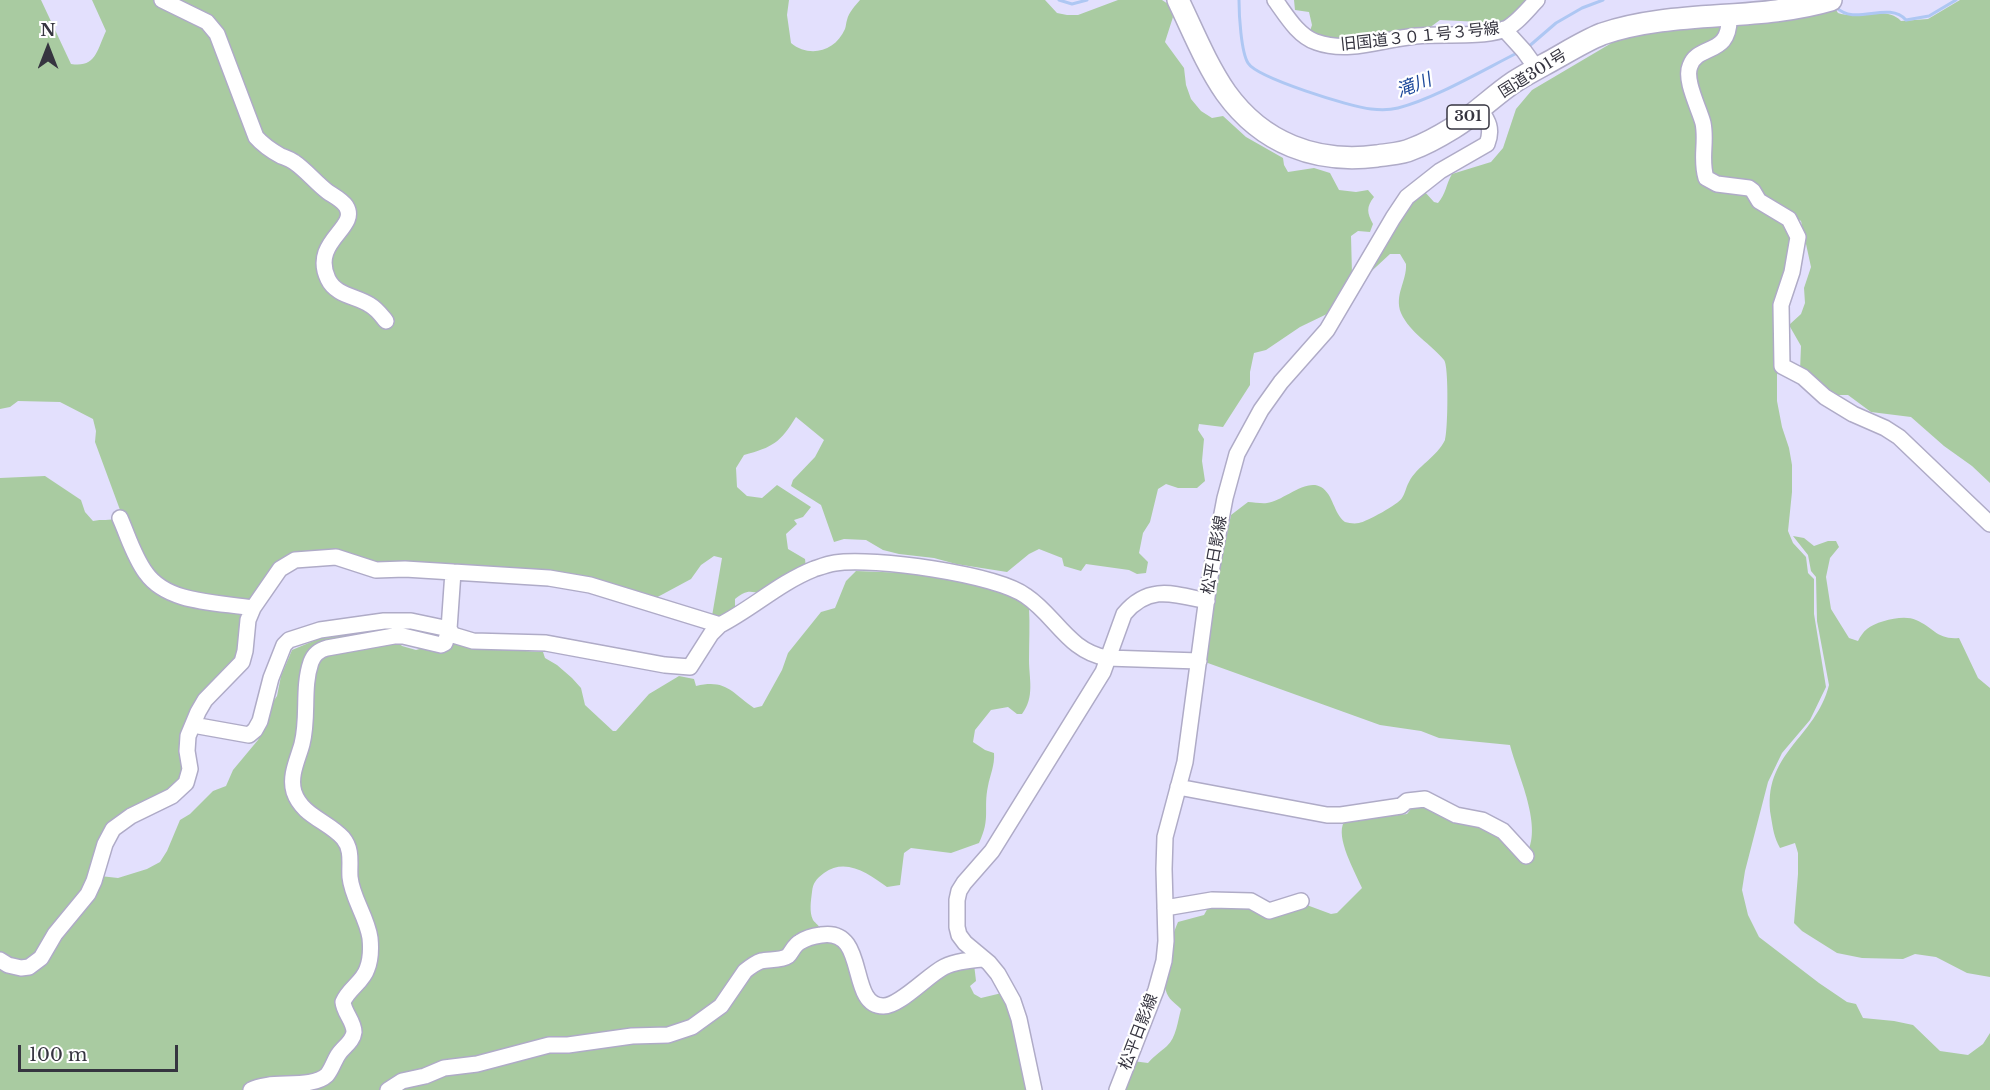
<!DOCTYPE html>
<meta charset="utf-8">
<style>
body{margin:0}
#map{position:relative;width:1990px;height:1090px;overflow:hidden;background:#e3e0fd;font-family:"Libre Baskerville",serif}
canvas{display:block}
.north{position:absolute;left:18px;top:18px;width:60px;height:60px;-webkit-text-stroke:4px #fff;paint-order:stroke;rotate:0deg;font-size:16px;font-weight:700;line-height:24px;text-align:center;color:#363540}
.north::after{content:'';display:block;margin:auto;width:21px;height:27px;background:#363540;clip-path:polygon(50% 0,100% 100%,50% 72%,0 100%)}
.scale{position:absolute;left:18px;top:1045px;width:160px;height:27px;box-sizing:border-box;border:3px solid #363540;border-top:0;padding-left:8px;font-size:18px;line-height:21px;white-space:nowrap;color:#363540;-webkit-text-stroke:4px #fff;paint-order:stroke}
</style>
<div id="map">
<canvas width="1990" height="1090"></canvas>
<div class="north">N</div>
<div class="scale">100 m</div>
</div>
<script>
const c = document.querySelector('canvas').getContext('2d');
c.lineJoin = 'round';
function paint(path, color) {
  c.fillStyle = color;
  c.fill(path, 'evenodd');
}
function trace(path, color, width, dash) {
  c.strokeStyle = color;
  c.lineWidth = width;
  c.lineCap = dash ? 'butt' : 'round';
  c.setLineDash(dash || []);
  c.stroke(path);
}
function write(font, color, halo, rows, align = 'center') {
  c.font = font + ' "Libre Baskerville","Noto Sans JP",serif';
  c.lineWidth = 4.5;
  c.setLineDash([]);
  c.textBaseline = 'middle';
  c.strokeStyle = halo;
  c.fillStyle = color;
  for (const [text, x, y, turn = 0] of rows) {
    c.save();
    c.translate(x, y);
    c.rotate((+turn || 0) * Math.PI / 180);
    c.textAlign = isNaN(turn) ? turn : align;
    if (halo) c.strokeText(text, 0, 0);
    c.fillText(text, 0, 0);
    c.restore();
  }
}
const green = new Path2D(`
 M0,0H41L71,64C96,68 97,50 106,31L92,0H789L787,15L791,43C809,58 835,52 845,29C846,26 846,23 847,20C849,12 855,6 860,0H1045L1057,13L1067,15H1078L1118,0H1162L1168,4L1173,17L1165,42L1184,68L1186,85L1191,99L1201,111L1212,118L1223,116L1246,137L1283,158L1284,165L1288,172L1314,168L1330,173L1339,190L1356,192L1368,190L1374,197C1366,207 1367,213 1373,224L1370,232L1358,231L1351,236L1352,274L1329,313L1300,327L1266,350L1254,353L1250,372V385L1223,427L1199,424L1198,430L1204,439L1202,461L1205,481L1197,488H1178L1166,484L1158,489L1150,522L1143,533L1139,553L1148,562L1146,573L1137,574L1129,570L1086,564L1081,571L1064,566L1062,558L1039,549L1029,554L1007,572L956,564L934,558L899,554L883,550L866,540L844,539L834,542L821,505L791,486L793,480L815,457L824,440L796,417C780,443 773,447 744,455L736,468L737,487L747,496L762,498L777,485L811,507L803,517L794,520L797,524L786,534L788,549L805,559L806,568L761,594C749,590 745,591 735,599V613L724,620L712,616L722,558L714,556L701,565L691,579L652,600L596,584L299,557L256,600L238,603L159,584L123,518L95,442L96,431L93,419L60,402L18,401L10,407L0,409Z
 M1294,0H1528L1509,19L1501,23L1440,20L1425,31L1335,50L1310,31L1312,25L1309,12L1295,10Z
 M1960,0H1990V483L1972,466L1944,446L1911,417L1871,412L1848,395H1832L1800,371L1801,346L1789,325L1801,314L1805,303L1804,288L1811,267L1801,221L1791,214L1710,178L1692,85L1697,60L1732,25L1834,7L1838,13C1857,20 1886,5 1901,21L1928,19Z
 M1723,23L1725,33L1693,58L1700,121V174L1741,190L1794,232L1777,375V401L1782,427L1789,448L1792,465V492L1788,531L1793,543L1806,557L1808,573L1814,579V614L1826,687L1810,720L1782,753L1768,782L1745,871L1742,890L1748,915L1759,937L1819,983L1847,1002L1856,1004L1863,1018L1894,1021L1913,1025L1940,1051L1968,1055L1983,1044L1990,1033V1090H1122L1133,1061L1148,1063C1154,1056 1160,1052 1167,1046C1176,1038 1178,1020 1181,1009C1175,1003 1168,999 1166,991C1161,974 1171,938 1178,922L1204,915L1210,904H1304L1331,914L1337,913L1362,888C1355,872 1335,837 1344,822L1407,814L1416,803L1478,821L1525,856C1545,829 1517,774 1510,745L1439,738L1421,731L1380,725L1205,662L1216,577L1222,558L1231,515L1248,502C1254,502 1262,504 1267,503C1283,501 1306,478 1321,487C1334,495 1333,513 1345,522C1349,523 1354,524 1359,523C1366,522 1399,504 1402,498C1405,494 1406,487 1409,482C1417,466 1437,457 1445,440C1448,432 1449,365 1444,360C1431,344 1410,333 1401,313C1394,295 1407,281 1406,264L1400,254H1390L1363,279L1402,214L1424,191L1434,202L1438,203C1446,194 1446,184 1452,174L1491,162L1503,148L1516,109L1532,90L1615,41L1638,32Z
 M45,476L81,500L85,512L93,521C102,519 109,521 118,518L150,583L237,607L245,616L242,652L203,698L185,780L131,812L94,875L32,962L0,958V478Z
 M1793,536L1804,538L1814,546L1828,541H1836L1839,547L1830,558L1826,577L1831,609L1849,638L1858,641C1860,637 1863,632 1867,629C1877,621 1904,614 1916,620C1933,627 1937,640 1959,638L1978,678L1990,688V977L1967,973L1936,957L1915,954L1903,959L1862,958L1837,953L1802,931L1794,923L1798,874V853L1795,843L1780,848C1774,837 1773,829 1771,817C1761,754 1816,738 1829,685L1817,621L1816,577L1811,571L1808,555Z
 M856,571L907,573L979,584L1009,591L1029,608C1030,625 1029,642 1029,660C1029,679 1035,697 1022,714H1017L1008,707L991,710L975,730L973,742L985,750L994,753C995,765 990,775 988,786C983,810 991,818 979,843L951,853L911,848L904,853L900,885L887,887C869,874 846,857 824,873C816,879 813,883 812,892C811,900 809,912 813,920C816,924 819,925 822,931L794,943L773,957L692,1024L571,1042L384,1090H255L318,1082L351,1042L346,1008L368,973L353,860L314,815L296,789L318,654L394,638L402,646L416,650L448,641L474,648L543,652L545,658L557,665L572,678L581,688L585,705L613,731H616L649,694L679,676L694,679L696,686C726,679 731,692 754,708L762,706L782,670L788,653L821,612L835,608L846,581Z
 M407,629L439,638L409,635L316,650L291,788L343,840L369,957L343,998L351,1027L325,1074L249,1090H0V963L30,969L100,876L118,878L147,869L160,862L167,851L180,820L190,814L213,791L226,786L233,770L258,740L263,730L268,709L277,696L281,676L292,650L323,637Z
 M805,941L840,942L874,1007L936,975L974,964L976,981L970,986L974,994L981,998L1006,992L1032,1090H392L537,1050L671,1037L743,979Z`);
const stream = new Path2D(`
 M1059,0L1072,4L1087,0
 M1239,0C1239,14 1241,52 1248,63C1257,78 1351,107 1371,109C1379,110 1390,110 1398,108C1436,98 1483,70 1519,52
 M1836,7C1855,27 1888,0 1906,20L1929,16L1956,0
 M1527,48L1556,23L1582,8L1603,0`);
const minor = new Path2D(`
 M162,0L207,22L217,34L256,137C263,145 272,151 281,156C286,158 290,159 294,162C306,170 316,183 328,192C334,196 342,200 346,206C360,228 310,241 328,279C336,296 357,296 370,305C377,309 381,315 386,321
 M1275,0C1286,15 1298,36 1316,42C1349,54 1383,39 1416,36C1444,33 1475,38 1503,30C1515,26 1528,9 1537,0
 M1729,16C1731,57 1698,43 1690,66C1684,80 1699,108 1703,123C1707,142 1700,159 1706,178L1717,184L1749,188L1753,191L1759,201L1789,219L1798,237L1792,272L1781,305L1782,366L1803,377L1825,397L1853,414L1885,428L1899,437L1990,524
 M1504,29L1524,51L1537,69
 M120,518C128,536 134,557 146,573C168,604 218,602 253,608
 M193,725L249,735L255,730L260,721L271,678L284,645L289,640L320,630L384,621H411L449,629L453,635L473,641L546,643L665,665L690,667L711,634L720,625
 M1178,787L1327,815H1341L1401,806L1407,801L1425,799L1456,815L1482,820L1503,831L1526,856
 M1165,908L1212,900L1251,901L1269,911L1301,901
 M0,960L8,965L21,968L29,967L41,958L55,934L88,894L94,881L105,844L113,829L131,816L172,796L186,783L190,769L187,751L188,736L198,712L205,700L242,662L245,651L248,620L253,608L280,569L295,560L336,557L376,570L405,569L549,578L590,585L720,625C753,608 779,583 814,569C820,567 828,564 835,563C873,557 996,574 1026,596C1056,616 1068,651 1107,658L1199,661
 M251,1090C270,1079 311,1090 327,1075C332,1069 334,1061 338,1055C343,1047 353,1042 354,1032C354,1021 344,1013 343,1002C348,989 363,982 367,969C371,959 371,948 370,938C367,917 352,898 350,877C349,864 353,850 343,838C328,821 302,816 294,792C289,776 298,759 302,744C309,717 302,688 311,662C314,654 319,650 327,648L394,636H403L441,645L445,643L449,629L453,572
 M388,1090L402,1081L425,1076L444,1068L477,1064L549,1045H568L632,1036L668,1035L692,1027L721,1006L745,971C750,967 755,963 761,961C769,959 781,961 788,956C792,952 794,945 800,942C806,938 814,936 821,935C869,927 847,1006 883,1006C899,1007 928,975 944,967C956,961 971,960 984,959
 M1034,1090L1019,1019L1013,1001L998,974L989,963L965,943L959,935L957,927V900L959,891L964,883L992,851L1103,672L1124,614C1149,584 1174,594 1207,601
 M1117,1090L1156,990L1164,961L1166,941L1164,869L1165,837L1185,762L1209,582L1225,498L1237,454L1261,410L1281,382L1327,330L1393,218L1407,197L1440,171L1487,144C1493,129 1488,121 1480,109`);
const highway = new Path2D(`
 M1178,0C1193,31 1206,64 1226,93C1262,143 1316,164 1377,156C1388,154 1402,154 1412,149C1426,144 1440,136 1453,128C1475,115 1493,96 1514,82C1528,73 1544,65 1558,57C1572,49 1587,40 1602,34C1676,9 1757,22 1831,0`);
const shields = [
 [1468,117,42]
];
const shieldNames = [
 ["301",1468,117]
];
const streetNames = [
 ["旧国道３０１号３号線",1420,37,-6],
 ["国道301号",1533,74,-32],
 ["松平日影線",1215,555,-80],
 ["松平日影線",1139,1032,-69]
];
const waterNames = [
 ["滝川",1414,86,-21]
];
paint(green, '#a9cba1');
trace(stream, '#aec7f3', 3);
trace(minor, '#afabc7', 18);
trace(highway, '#afabc7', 24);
trace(minor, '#fff', 15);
trace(highway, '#fff', 21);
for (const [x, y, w] of shields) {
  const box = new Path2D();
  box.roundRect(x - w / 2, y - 12, w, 24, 4.5);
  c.fillStyle = '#fff';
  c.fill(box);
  trace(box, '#363540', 1.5);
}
write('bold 15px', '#363540', null, shieldNames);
write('16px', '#363540', '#fff', streetNames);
write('italic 18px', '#1c489a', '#fff', waterNames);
</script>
